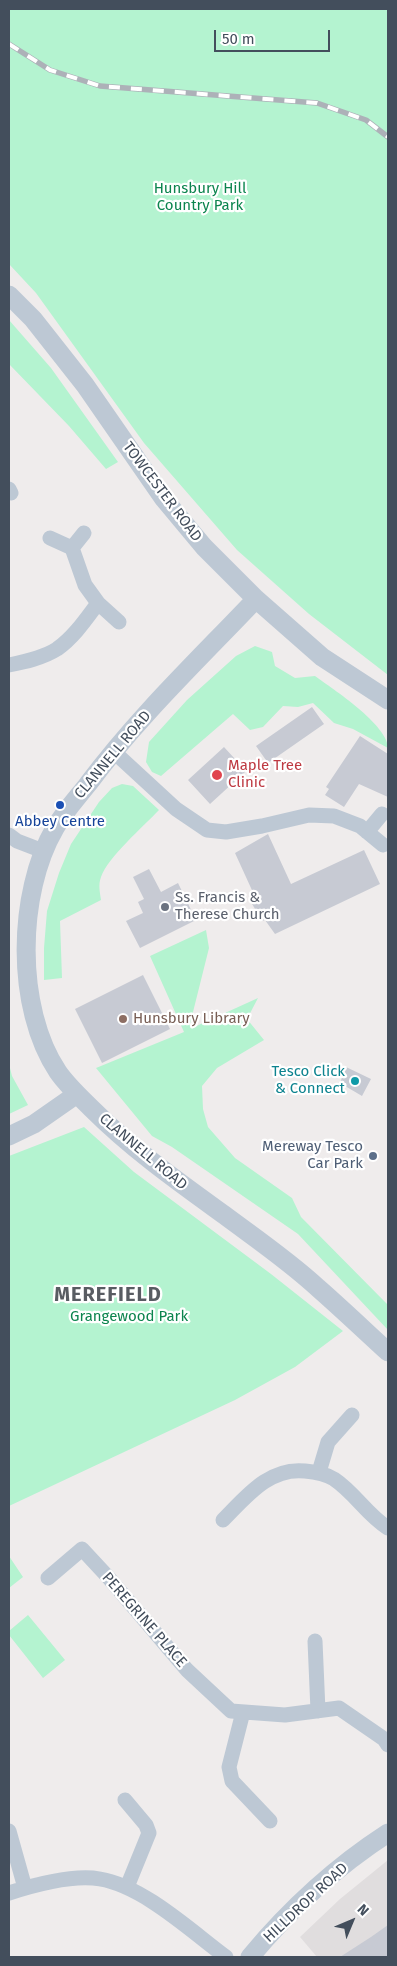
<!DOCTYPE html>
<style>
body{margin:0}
#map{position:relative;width:397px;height:1966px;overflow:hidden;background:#efecec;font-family:"Fira Sans",sans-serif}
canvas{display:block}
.frame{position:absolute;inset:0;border:10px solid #434e5c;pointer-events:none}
.north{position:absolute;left:327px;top:1896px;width:50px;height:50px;-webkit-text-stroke:4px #fff;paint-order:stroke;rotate:45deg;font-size:14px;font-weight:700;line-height:20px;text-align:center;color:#434e5c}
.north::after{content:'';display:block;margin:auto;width:18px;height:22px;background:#434e5c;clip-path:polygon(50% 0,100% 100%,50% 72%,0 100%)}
.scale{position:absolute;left:214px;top:30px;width:116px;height:22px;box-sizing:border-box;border:2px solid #434e5c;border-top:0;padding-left:6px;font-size:15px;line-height:18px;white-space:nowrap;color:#434e5c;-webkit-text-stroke:4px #fff;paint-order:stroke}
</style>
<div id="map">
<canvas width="397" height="1966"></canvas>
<div class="frame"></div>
<div class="north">N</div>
<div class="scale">50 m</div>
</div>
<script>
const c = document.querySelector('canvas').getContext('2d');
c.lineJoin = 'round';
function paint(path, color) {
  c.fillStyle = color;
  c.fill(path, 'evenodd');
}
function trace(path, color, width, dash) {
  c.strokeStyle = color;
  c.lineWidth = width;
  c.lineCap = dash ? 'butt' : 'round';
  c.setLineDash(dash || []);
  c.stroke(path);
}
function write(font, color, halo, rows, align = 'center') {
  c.font = font + ' "Fira Sans",sans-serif';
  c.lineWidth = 4.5;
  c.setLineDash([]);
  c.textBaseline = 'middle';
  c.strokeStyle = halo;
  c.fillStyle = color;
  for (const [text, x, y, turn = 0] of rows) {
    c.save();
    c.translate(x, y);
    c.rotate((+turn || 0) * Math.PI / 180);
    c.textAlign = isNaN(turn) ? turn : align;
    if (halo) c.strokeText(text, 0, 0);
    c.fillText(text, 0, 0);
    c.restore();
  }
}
const education = new Path2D(`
 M388,1860V1957H317L300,1937L340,1899Z`);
const green = new Path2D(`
 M9,9H388V675L309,614L237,550L144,443L36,293L9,264Z
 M9,320L51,368L118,462L106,469L69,426L9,364Z
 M255,646L272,652L275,666L295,678L315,676C333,689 388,725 388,748L353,729L334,723L313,703L298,707L283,706L263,727L250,730L233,714L161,776L152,772L146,762L149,742L187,700L236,656Z
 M122,784L133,786L159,810C143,827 108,857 101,877C98,885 100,892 101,900L60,921L62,978L44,980V948L47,911L59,873L71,844L99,802L112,788Z
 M206,930L209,948L190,1024L192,1028L258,998L247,1019L264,1040L217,1068L202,1086L203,1109L208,1127L235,1158L292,1198L301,1217L388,1305V1330L298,1234L172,1147L152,1136L96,1068L184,1032L150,956Z
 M9,1064L12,1076L28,1105L9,1114Z
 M84,1127L134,1172L271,1274L343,1331L295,1367L235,1400L9,1506V1156Z
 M9,1556L23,1577L9,1588Z
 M28,1615L65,1660L43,1678L9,1635V1631Z`);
const building = new Path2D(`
 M312,707L324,724L268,763L256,746Z
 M360,736L388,754V797L359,784L344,807L325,795L329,789L326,787Z
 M224,747L246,771L210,804L188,780Z
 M268,834L291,884L364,850L380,884L275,934L265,920L262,921L251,902L256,899L235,853Z
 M149,869L161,892L178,883L196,920L140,948L126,921L143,913L138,902L144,899L133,877Z
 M143,975L170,1029L102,1063L75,1009Z
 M346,1067L371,1079L362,1096L340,1083Z
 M388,1925V1957H340L371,1937Z`);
const minor = new Path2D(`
 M9,489L11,493
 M50,538L72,548L85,585L98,603L119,622
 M72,548L84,533
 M9,665C24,662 43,658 57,649C74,637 86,619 98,603
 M113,751L176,809L207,830L226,832L262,826L309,815L334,816L360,826L383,845
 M367,832L382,814
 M9,835L17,841L43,851
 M319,1472L328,1442L352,1415
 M223,1520C246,1497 269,1467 305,1471C315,1472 326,1474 334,1479C355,1493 367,1515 388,1528
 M48,1578L82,1549L108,1577L187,1670L231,1711L285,1715L339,1708L384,1739L388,1745
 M315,1641L318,1711
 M243,1712L229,1767L232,1781L270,1821
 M125,1800L146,1825L149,1833L127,1887
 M9,1831L25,1888
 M9,1893C34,1885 73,1874 100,1879C143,1886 191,1931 226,1957`);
const tertiary = new Path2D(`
 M9,295L33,319L85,385L164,499L204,547L256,599L322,657L388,700
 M256,599C199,659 138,717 88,784C77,798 64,812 55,828C17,893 15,1008 58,1072C67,1085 80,1097 91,1108C133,1150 180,1183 227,1217C258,1240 290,1262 318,1288C342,1309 365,1331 388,1352
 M9,1136L34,1124L77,1094
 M250,1957C289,1910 337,1866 388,1833`);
const rail = new Path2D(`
 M9,44L50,70L100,86L317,103L366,120L388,137`);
const markers = [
 [217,775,6,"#e0444e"],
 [60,805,5,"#1a4fb4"],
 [165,907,5,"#6b7280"],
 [123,1019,5,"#8d6e63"],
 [355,1081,5,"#0f9aa8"],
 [373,1156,5,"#5c6f8a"]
];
const parkNames = [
 ["Hunsbury Hill",200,189],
 ["Country Park",200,206],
 ["Grangewood Park",129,1317]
];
const streetNames = [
 ["TOWCESTER ROAD",162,492,53],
 ["CLANNELL ROAD",113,755,-50],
 ["CLANNELL ROAD",143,1152,40],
 ["PEREGRINE PLACE",144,1620,49],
 ["HILLDROP ROAD",306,1903,-43]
];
const healthNames = [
 ["Maple Tree",228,766],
 ["Clinic",228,783]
];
const transitNames = [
 ["Abbey Centre",60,822]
];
const worshipNames = [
 ["Ss. Francis &",175,898],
 ["Therese Church",175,915]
];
const educationNames = [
 ["Hunsbury Library",133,1019]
];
const cultureNames = [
 ["Tesco Click",345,1072],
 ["& Connect",345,1089]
];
const serviceNames = [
 ["Mereway Tesco",363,1147],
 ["Car Park",363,1164]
];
const districtNames = [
 ["MEREFIELD",108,1295]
];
paint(education, '#e0ddde');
paint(green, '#b4f3d0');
paint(building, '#c7cad3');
trace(minor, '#bdc8d4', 15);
trace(tertiary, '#bdc8d4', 19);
trace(rail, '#adb1b8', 5.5);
trace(rail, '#fff', 4, [11]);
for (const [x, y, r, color] of markers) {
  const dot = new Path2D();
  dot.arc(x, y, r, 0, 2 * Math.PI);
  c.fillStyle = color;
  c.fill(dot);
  trace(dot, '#fff', 2);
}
write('15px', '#0c844e', '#fff', parkNames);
write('15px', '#434e5c', '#fff', streetNames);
write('15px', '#be3a42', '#fff', healthNames, 'left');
write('15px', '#164399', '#fff', transitNames);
write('15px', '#5b616d', '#fff', worshipNames, 'left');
write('15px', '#785e54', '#fff', educationNames, 'left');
write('15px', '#0d838f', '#fff', cultureNames, 'right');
write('15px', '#4e5e75', '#fff', serviceNames, 'right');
c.letterSpacing = '1px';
write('bold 20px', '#585c62', '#fff', districtNames);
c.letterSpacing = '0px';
</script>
